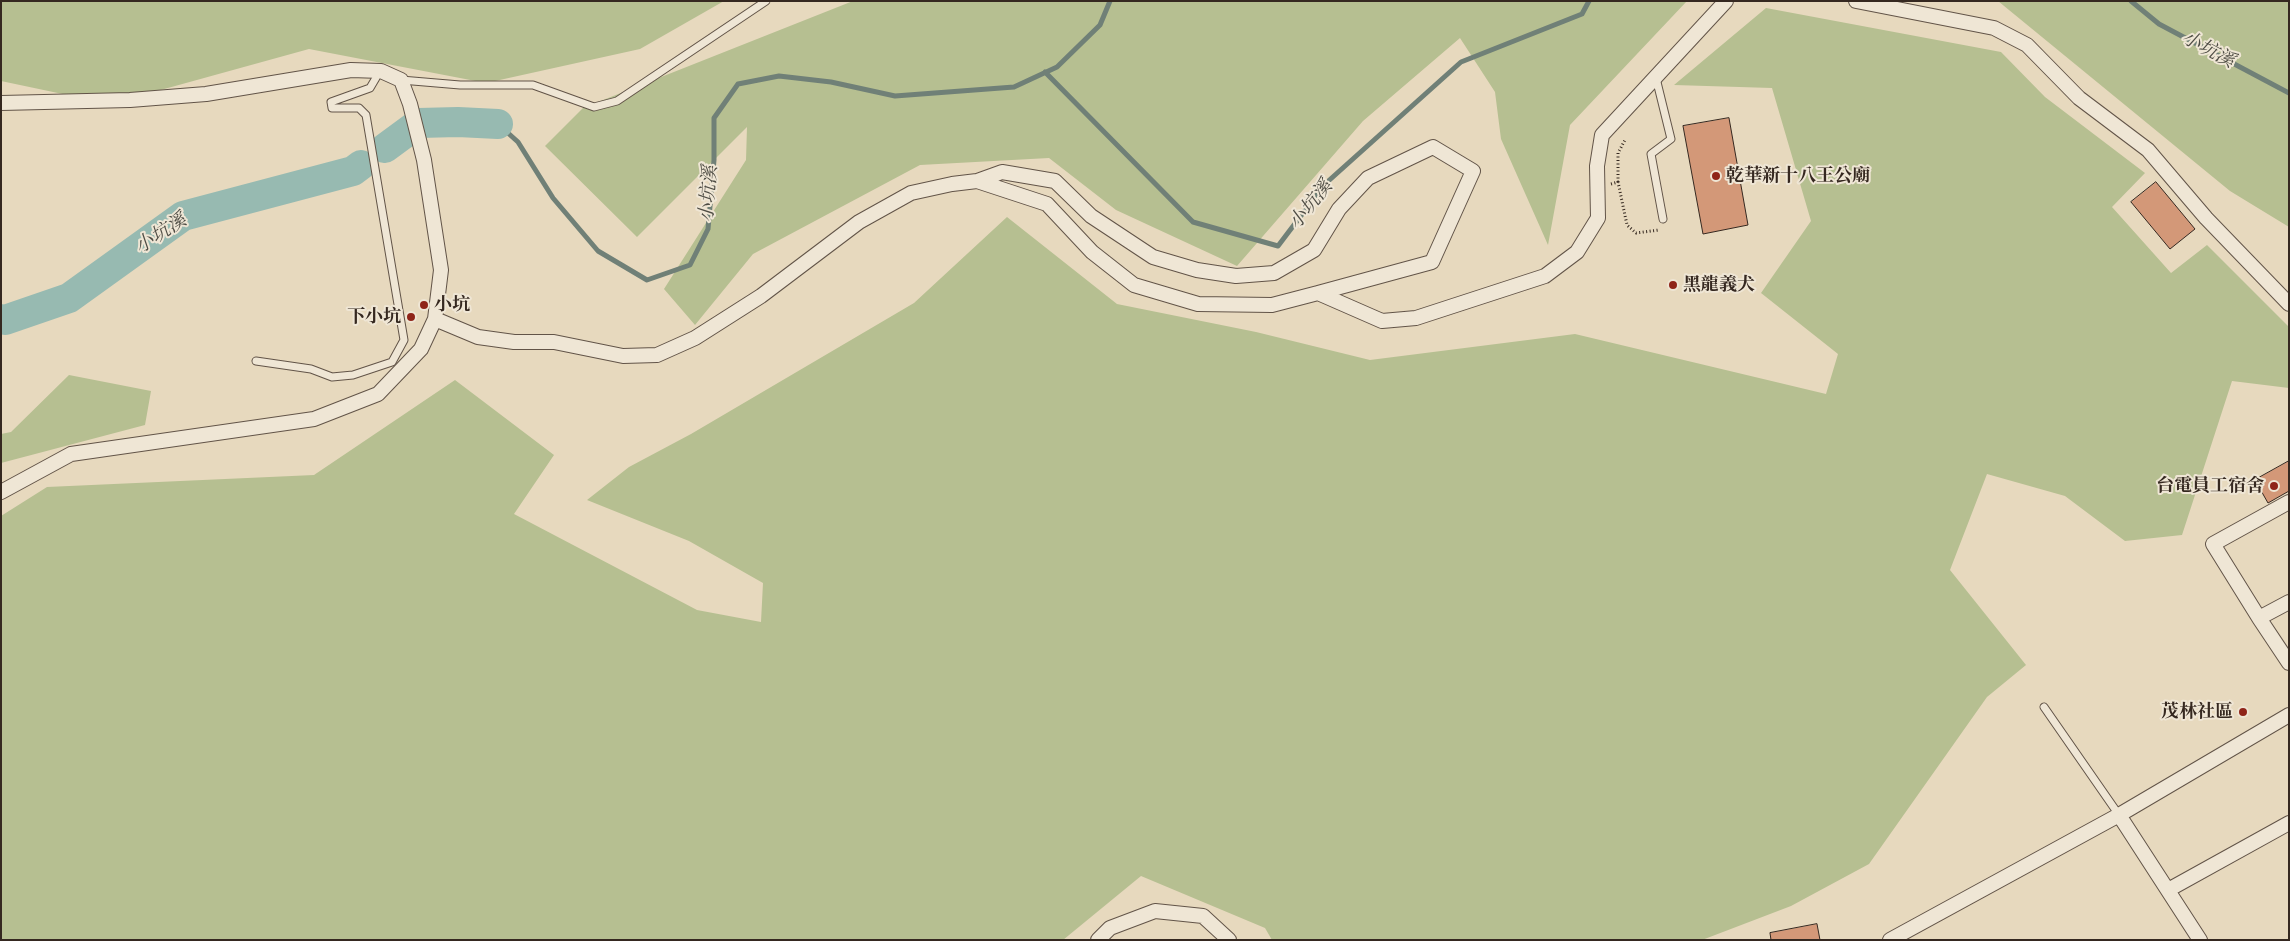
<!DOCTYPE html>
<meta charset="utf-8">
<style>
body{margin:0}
#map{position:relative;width:2290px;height:941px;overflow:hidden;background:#e7d9be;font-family:"Old Standard TT",serif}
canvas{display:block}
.frame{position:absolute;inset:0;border:2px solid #352820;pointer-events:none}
</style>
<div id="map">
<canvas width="2290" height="941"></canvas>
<div class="frame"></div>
</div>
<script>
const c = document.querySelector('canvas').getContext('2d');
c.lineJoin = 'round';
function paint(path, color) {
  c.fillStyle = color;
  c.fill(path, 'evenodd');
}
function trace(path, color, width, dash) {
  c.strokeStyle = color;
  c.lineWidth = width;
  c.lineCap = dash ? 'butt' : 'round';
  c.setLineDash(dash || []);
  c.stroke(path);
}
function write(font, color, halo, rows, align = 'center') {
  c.font = font + ' "Old Standard TT","Noto Serif TC",serif';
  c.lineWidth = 4;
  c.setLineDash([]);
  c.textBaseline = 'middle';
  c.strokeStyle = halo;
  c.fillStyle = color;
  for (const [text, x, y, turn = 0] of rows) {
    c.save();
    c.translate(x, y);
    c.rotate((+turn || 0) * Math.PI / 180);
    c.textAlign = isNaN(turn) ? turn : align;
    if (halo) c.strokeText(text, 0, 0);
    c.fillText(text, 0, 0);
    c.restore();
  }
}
const green = new Path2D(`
 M1,1H724L640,49L486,83L309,49L110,104L1,81Z
 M853,1H1687L1570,125L1548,245L1501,139L1495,92L1460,38L1363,121L1237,266L1116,210L1049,158L920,165L753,254L695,325L664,289L746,160L747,127L637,237L545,146L583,108Z
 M1998,1H2289V227L2230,191Z
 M1766,8L2001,52L2045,97L2145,173L2112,207L2171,273L2207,245L2289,327V388L2232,381L2182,535L2125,541L2065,496L1987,474L1950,570L2026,665L1987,697L1869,864L1791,906L1702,940H1272L1265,928L1141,876L1063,940H1V516L47,487L314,475L455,380L554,455L514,514L697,610L761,622L763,583L689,541L587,500L629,467L691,434L914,303L1007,217L1117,304L1256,332L1370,360L1575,334L1826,394L1838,354L1761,293L1811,221L1772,88L1674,85Z
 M69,375L151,391L145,425L1,463V434L11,432Z`);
const stream = new Path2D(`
 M2131,1L2159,24L2289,93
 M1045,72L1193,222L1278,246L1325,184L1461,62L1582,14L1589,1
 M498,124L518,142L553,198L598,251L647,280L690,265L708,229L714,160V118L738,84L779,76L831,82L895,96L1014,87L1057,67L1100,25L1110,1`);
const river = new Path2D(`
 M385,148L419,123L458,122L498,124
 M1,319L5,320L69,298L183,216L353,171L361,165`);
const building = new Path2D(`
 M1729,118L1748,225L1703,234L1683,126Z
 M2156,182L2195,229L2170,249L2131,202Z
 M2289,461V491L2268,503L2255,480Z
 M1817,924L1820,940H1771L1770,933Z`);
const path = new Path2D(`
 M1618,182V153L1625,140
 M1611,184L1618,182L1627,225L1636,233L1659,230`);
const lane = new Path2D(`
 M1656,78L1671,139L1651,154L1663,219
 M401,80L460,85H533L594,107L617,101L766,1
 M256,361L311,369L332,377L353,375L392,362L404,340L366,115L359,108H332L331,102L370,88L380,71
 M2044,707L2119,815`);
const street = new Path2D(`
 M1856,1L1994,28L2027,45L2079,98L2148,150L2206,218L2289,304
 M1,103L130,100L206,94L351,70L381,71L401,80L410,104L424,160L441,270L435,319
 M977,181L1002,172L1055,181L1091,216L1153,257L1197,270L1236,276L1274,273L1314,250L1339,209L1368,178L1433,147L1473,171L1432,262L1318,293
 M1,492L71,454L314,419L378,394L421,349L435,319L478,337L514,342H554L623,356L657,355L695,338L761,296L859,222L911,193L952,184L977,181L1047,204L1092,252L1134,285L1198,304L1272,305L1318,293L1382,321L1416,318L1545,276L1577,252L1598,218L1597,166L1602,135L1726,1
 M2289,602L2259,618L2289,663
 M2259,618L2213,544L2289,502
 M2119,815L2200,940
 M2168,890L2289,823
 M1098,940L1110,928L1155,911L1203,916L1229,940
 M1890,940L2119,815L2289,715`);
const markers = [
 [1716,176,5,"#8f2418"],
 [1673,285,5,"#8f2418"],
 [424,305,5,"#8f2418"],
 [411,317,5,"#8f2418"],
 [2274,486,5,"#8f2418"],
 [2243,712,5,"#8f2418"]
];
const poiNames = [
 ["乾華新十八王公廟",1726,176],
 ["黑龍義犬",1683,285],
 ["小坑",434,305],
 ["下小坑",401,317,"right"],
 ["台電員工宿舍",2264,486,"right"],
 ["茂林社區",2233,712,"right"]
];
const waterNames = [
 ["小坑溪",2208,50,28],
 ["小坑溪",709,194,-86],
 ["小坑溪",1311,205,-51],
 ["小坑溪",161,234,-33]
];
paint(green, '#b6bf91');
trace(stream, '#708077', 5);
trace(river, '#97bab1', 30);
paint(building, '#d39878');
trace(building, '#352820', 1);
trace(lane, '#625448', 9);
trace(street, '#625448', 16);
trace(path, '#352820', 3, [1, 2.5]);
trace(lane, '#efe6d5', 7);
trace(street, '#efe6d5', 14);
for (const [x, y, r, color] of markers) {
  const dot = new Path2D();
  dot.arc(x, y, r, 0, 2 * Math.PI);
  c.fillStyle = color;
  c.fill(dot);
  trace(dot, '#efe6d5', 2);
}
write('bold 18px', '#352820', '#efe6d5', poiNames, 'left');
write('italic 19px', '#4e4c44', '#efe6d5', waterNames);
</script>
